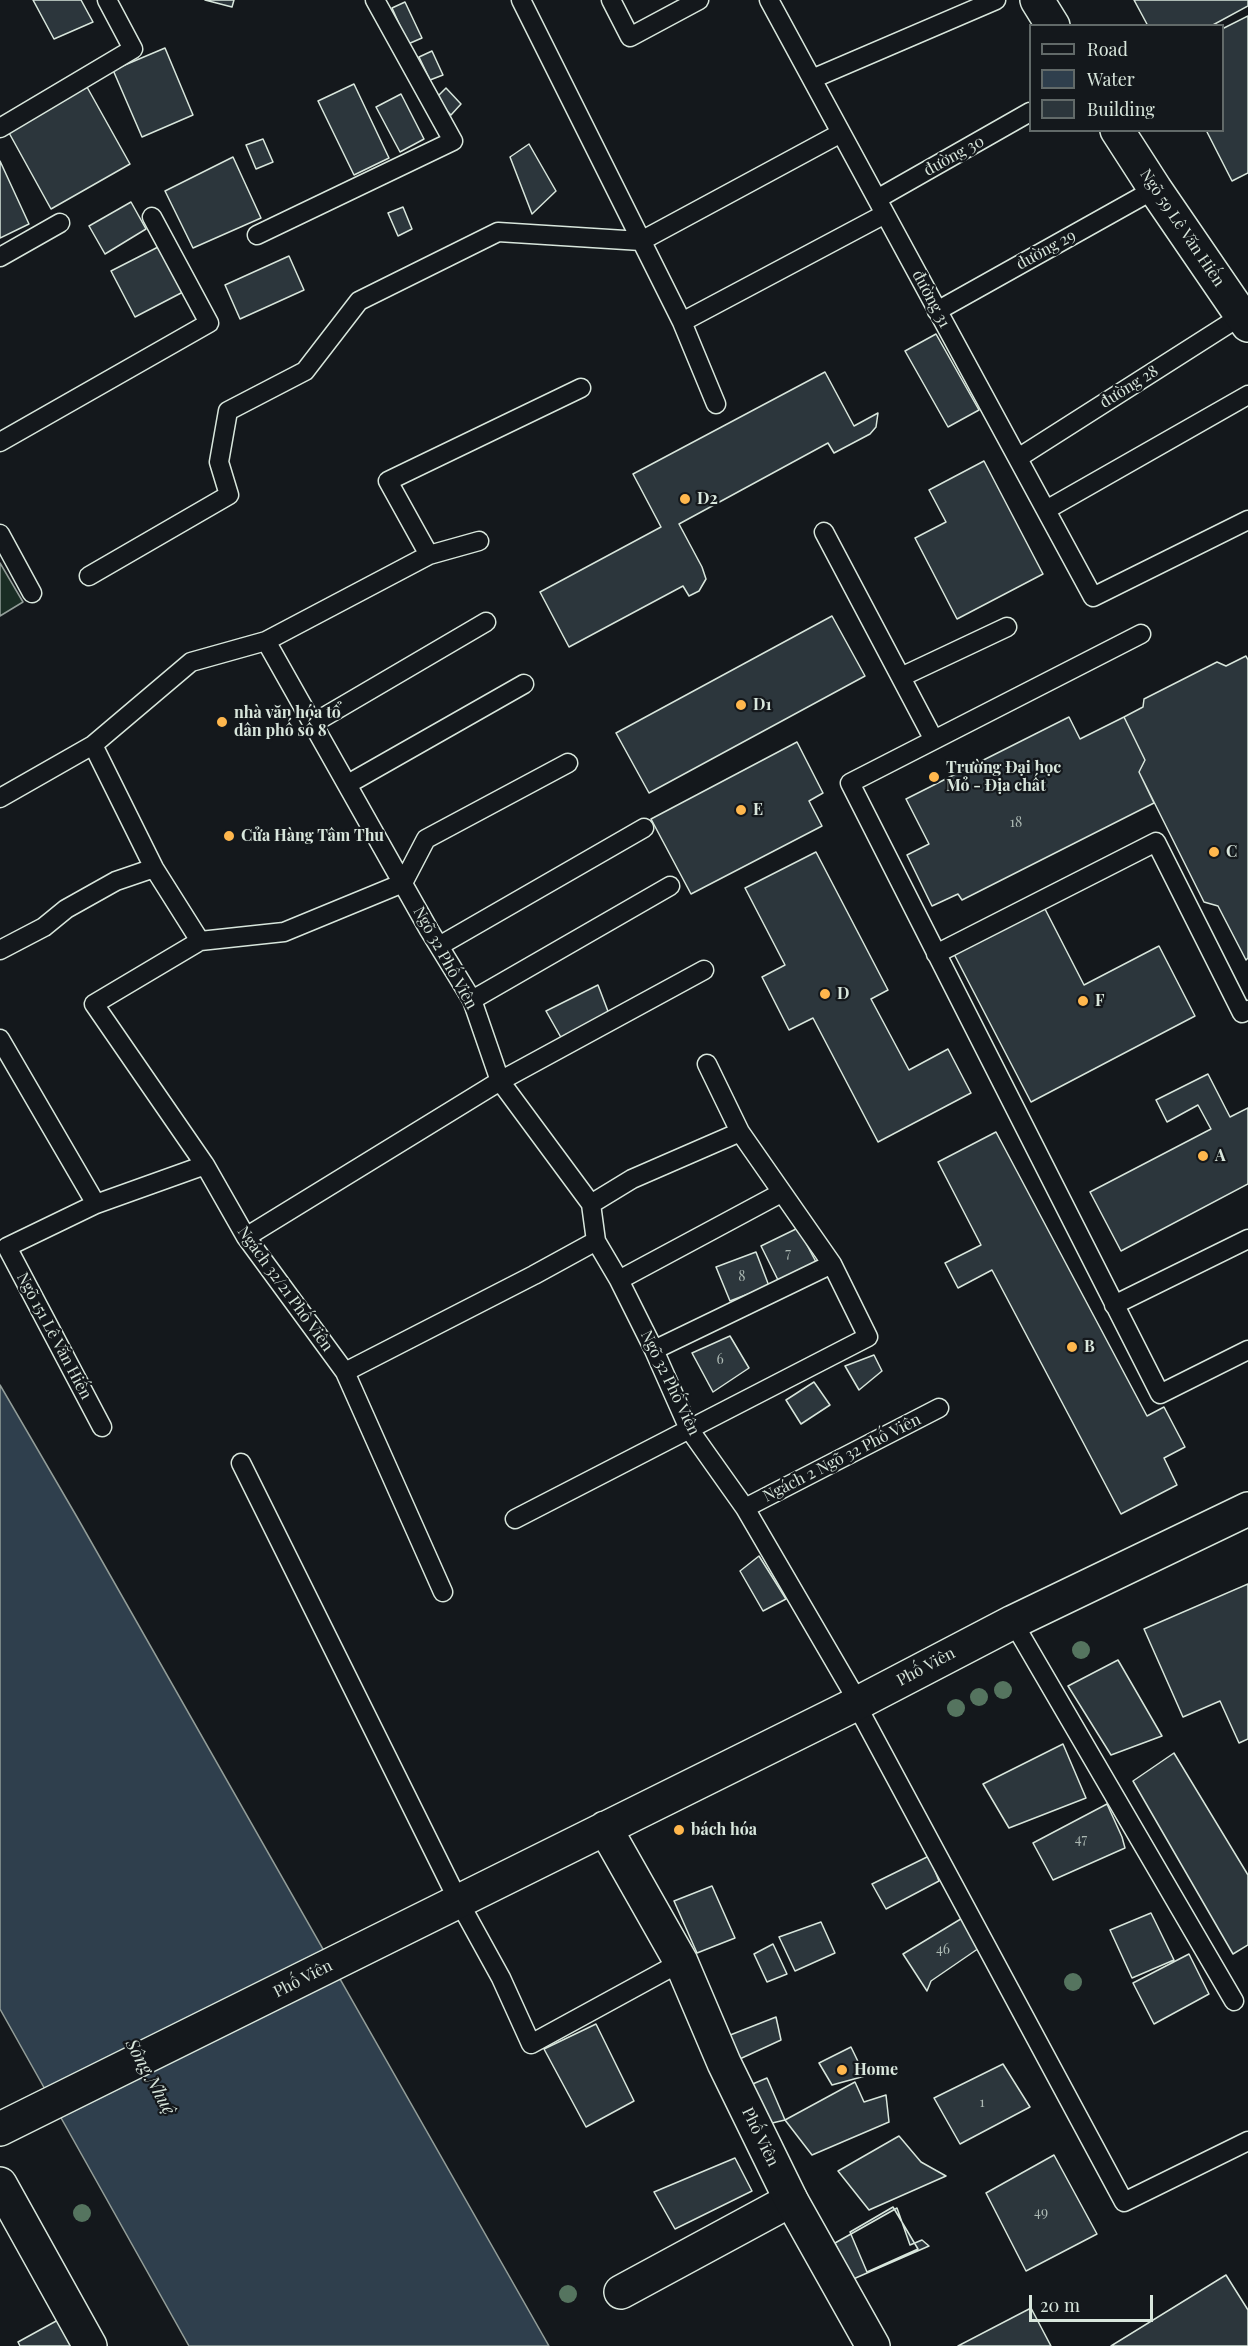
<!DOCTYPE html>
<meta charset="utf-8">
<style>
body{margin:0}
#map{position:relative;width:1248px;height:2346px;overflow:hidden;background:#14181c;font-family:"Playfair Display",serif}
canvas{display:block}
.legend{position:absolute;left:1029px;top:24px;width:195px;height:108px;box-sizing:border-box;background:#14181c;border:2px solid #626a69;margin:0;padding:8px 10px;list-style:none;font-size:18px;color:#d8e6dc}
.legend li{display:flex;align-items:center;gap:12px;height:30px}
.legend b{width:30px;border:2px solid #626a69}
.scale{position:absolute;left:1029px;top:2295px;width:124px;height:27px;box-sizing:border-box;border:3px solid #d8e6dc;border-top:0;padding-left:8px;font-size:18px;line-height:21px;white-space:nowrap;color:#d8e6dc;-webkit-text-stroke:4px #14181c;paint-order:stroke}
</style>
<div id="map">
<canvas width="1248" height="2346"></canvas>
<ul class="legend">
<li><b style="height:8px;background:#14181c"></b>Road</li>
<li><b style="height:16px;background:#2f3f4d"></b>Water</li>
<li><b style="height:16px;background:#2c363c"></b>Building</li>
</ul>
<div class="scale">20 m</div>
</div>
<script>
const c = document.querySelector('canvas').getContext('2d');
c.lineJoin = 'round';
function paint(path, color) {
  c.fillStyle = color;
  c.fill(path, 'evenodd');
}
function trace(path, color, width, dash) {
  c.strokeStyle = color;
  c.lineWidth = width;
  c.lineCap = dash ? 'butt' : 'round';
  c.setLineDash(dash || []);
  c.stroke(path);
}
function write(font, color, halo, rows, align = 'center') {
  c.font = font + ' "Playfair Display",serif';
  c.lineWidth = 4.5;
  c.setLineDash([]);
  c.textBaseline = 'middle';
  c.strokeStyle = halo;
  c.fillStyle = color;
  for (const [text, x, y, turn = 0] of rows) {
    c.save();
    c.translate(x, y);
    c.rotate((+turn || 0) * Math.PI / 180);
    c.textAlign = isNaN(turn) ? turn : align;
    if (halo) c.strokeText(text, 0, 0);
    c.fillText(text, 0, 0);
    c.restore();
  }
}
const green = new Path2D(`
 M0,563L23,602L0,616Z`);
const water = new Path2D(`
 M0,1385L77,1517L549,2346H189L0,2009Z`);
const building = new Path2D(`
 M33,0H81L93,22L54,39Z
 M205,0H234L232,7Z
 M1134,0H1248V6L1211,26H1148Z
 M405,2L422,38L408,44L392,8Z
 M1248,16V173L1232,181L1206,130H1222V29Z
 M165,48L193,115L142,137L113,70Z
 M432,51L443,75L430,80L419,57Z
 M354,84L389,158L354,175L318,101Z
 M87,87L130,164L51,209L8,131Z
 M446,88L461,104L451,115L435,99Z
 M401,94L424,139L400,152L376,107Z
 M263,139L273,162L256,169L246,145Z
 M529,144L556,191L532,214L510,157Z
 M233,157L261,218L193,248L165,191Z
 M0,161L29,224L0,238Z
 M131,202L146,229L105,254L89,226Z
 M403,207L412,229L398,236L388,213Z
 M160,246L183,292L135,317L111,271Z
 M289,256L304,290L240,319L225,285Z
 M936,334L979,410L948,427L905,351Z
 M825,372L854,426L878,413L876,427L870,434L834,453L828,443L679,524L702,567L706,579L699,591L689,596L683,586L569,647L540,592L661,527L633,474Z
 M984,461L1043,574L957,619L915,538L946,522L929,490Z
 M832,616L865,676L649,793L616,733Z
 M1246,656L1248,660V958L1246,960L1218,906L1204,902L1139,772L1145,760L1124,717L1143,707L1144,699L1217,662L1226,666Z
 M1069,717L1080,739L1124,717L1145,760L1139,772L1154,803L962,900L958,894L932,906L907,855L929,844L906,799Z
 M797,742L823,793L809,801L822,826L691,894L651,819Z
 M816,852L888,990L871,999L909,1070L948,1049L971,1093L878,1142L813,1018L789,1030L762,977L785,965L745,888Z
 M1044,907L1084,985L1159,946L1195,1016L1031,1102L954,954Z
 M598,985L609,1014L563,1041L546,1011Z
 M1208,1074L1230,1117L1248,1108V1184L1121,1251L1090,1192L1211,1129L1198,1105L1167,1122L1156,1100Z
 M996,1132L1147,1416L1164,1407L1185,1447L1164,1458L1177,1485L1121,1514L992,1270L958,1288L945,1263L981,1245L938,1162Z
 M798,1228L816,1262L778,1280L761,1246Z
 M756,1252L769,1286L730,1301L716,1267Z
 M730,1336L749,1368L713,1392L692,1353Z
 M874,1355L882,1371L859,1390L845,1366Z
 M814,1382L830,1405L801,1424L786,1400Z
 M759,1556L786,1599L763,1611L740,1571Z
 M1248,1584V1739L1239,1743L1220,1701L1183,1717L1144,1629Z
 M1118,1660L1162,1736L1111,1755L1068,1686Z
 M1063,1744L1086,1798L1009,1828L983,1784Z
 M1174,1753L1248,1875V1945L1233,1954L1133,1781Z
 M1107,1804L1122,1837L1125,1848L1053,1880L1033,1843Z
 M929,1856L939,1881L886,1909L872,1884Z
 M712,1886L735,1938L697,1953L674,1901Z
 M1151,1913L1174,1960L1132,1978L1110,1930Z
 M964,1917L982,1946L931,1981L927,1991L903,1954Z
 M821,1922L835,1953L795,1971L779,1937Z
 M773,1944L787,1974L767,1982L754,1954Z
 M1189,1954L1209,1994L1154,2024L1133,1983Z
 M776,2017L781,2040L731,2063L720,2039Z
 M596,2024L634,2101L586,2127L544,2049Z
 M851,2047L865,2076L832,2085L819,2063Z
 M1003,2064L1030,2107L960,2144L934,2098Z
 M767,2078L785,2120L755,2127L743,2088Z
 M855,2082L864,2102L886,2095L889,2122L812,2155L785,2120Z
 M899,2136L921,2162L946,2176L869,2210L838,2171Z
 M1054,2155L1097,2234L1026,2271L986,2193Z
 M735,2158L752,2191L675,2229L654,2192Z
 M893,2207L918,2249L867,2272L850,2232Z
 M897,2208L910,2245L922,2240L929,2246L851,2280L835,2243Z
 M1226,2275L1248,2310V2346H1111Z
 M1031,2308L1051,2346H958Z
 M58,2320L71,2346H20L18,2342Z`);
const service = new Path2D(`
 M521,0L682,322L885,214
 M611,0L630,37L699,0
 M769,0L1093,597L1248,520
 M812,79L996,0
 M0,128L133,49L107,0
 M877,199L1030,112
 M257,235L453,141L375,0
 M0,257L60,223
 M937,311L1155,189
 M682,322L716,404
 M0,442L209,323L152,217
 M1018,458L1241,316
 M1046,510L1248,395
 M824,532L934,740
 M0,534L32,593
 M429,555L388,481L581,388
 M89,576L229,495L219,462L228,411L305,371L359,301L498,232L641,241L841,133
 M1141,634L850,783L1160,1394L1248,1350
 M266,641L429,555L479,541
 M901,677L1007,627
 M312,724L486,622
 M93,745L154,868L200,941
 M348,784L524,684
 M0,798L93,745L191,662L266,641L429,930L472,1000L500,1081L591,1204L596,1241L619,1280L654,1350L689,1429L745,1508L850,1688L856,1704L1124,2202L1248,2141
 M439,946L644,828
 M0,950L44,927L66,909L116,881L154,868
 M936,954L1156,842L1242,1013L1248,1010
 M472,1000L670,886
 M0,1039L96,1204
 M591,1204L632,1179L740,1132
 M246,1237L500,1081L704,970
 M619,1280L781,1193
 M1114,1305L1248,1239
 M654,1350L832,1264
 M345,1372L534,1275L596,1241
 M102,1427L7,1247L96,1204L205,1165
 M241,1463L458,1900L501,1978L531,2044L681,1962
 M745,1508L939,1408
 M515,1519L868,1337L832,1264L740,1132L707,1064
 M443,1592L345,1372L246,1237L205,1165L94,1004L200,941L284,932L403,883L426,839L568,763
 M1013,1622L1234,2001`);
const minor = new Path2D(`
 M1037,0L1053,26
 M1117,130L1155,189L1248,325
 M621,2292L791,2200`);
const tertiary = new Path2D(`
 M605,1828L681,1962L724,2063L791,2200L873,2346
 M0,2129L856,1704L1013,1622L1248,1509
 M0,2184L90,2346`);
const trees = [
 [1081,1650],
 [1003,1690],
 [979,1697],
 [956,1708],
 [1073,1982],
 [82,2213],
 [568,2294]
];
const markers = [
 [685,499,6,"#ffb74d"],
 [741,705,6,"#ffb74d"],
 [222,722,6,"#ffb74d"],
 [934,777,6,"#ffb74d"],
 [741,810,6,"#ffb74d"],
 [229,836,6,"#ffb74d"],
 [1214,852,6,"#ffb74d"],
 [825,994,6,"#ffb74d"],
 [1083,1001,6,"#ffb74d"],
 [1203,1156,6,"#ffb74d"],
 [1072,1347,6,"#ffb74d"],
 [679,1830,6,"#ffb74d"],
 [842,2070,6,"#ffb74d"]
];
const numberNames = [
 ["18",1016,823],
 ["7",788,1254],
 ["8",742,1277],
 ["6",720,1360],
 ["47",1081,1840],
 ["46",943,1950],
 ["1",982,2103],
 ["49",1041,2213]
];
const streetNames = [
 ["đường 30",954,156,-29],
 ["Ngõ 59 Lê Văn Hiến",1182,228,56],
 ["đường 29",1046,250,-29],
 ["đường 31",931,299,62],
 ["đường 28",1129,387,-32],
 ["Ngõ 32 Phố Viên",445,958,61],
 ["Ngách 32/21 Phố Viên",285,1289,54],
 ["Ngõ 151 Lê Văn Hiến",54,1336,62],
 ["Ngõ 32 Phố Viên",670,1383,64],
 ["Ngách 2 Ngõ 32 Phố Viên",842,1458,-27],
 ["Phố Viên",926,1667,-28],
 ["Phố Viên",303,1979,-27],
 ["Phố Viên",760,2137,64]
];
const poiNames = [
 ["D2",697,499],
 ["D1",753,705],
 ["nhà văn hóa tổ",234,713],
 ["dân phố số 8",234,731],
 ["Trường Đại học",946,768],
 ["Mỏ - Địa chất",946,786],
 ["E",753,810],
 ["Cửa Hàng Tâm Thu",241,836],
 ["C",1226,852],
 ["D",837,994],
 ["F",1095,1001],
 ["A",1215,1156],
 ["B",1084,1347],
 ["bách hóa",691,1830],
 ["Home",854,2070]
];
const waterNames = [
 ["Sông Nhuệ",150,2077,61]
];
paint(green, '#1a2d24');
trace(green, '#939e99', 1.5);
paint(water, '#2f3f4d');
trace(water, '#939e99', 1.5);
paint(building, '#2c363c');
trace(building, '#d8e6dc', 1.5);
trace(service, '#d8e6dc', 21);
trace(minor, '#d8e6dc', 36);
trace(tertiary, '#d8e6dc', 36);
trace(service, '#14181c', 18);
trace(minor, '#14181c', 33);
trace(tertiary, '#14181c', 33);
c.fillStyle = '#55745f';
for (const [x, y] of trees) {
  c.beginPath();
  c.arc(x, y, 9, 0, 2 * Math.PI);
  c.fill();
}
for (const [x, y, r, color] of markers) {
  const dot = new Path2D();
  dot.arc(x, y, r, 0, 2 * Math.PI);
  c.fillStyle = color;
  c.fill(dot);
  trace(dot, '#14181c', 2);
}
write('14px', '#adbab4', null, numberNames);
write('16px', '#d8e6dc', '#14181c', streetNames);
write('bold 16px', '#d8e6dc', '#14181c', poiNames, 'left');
write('italic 18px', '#d8e6dc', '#14181c', waterNames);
</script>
